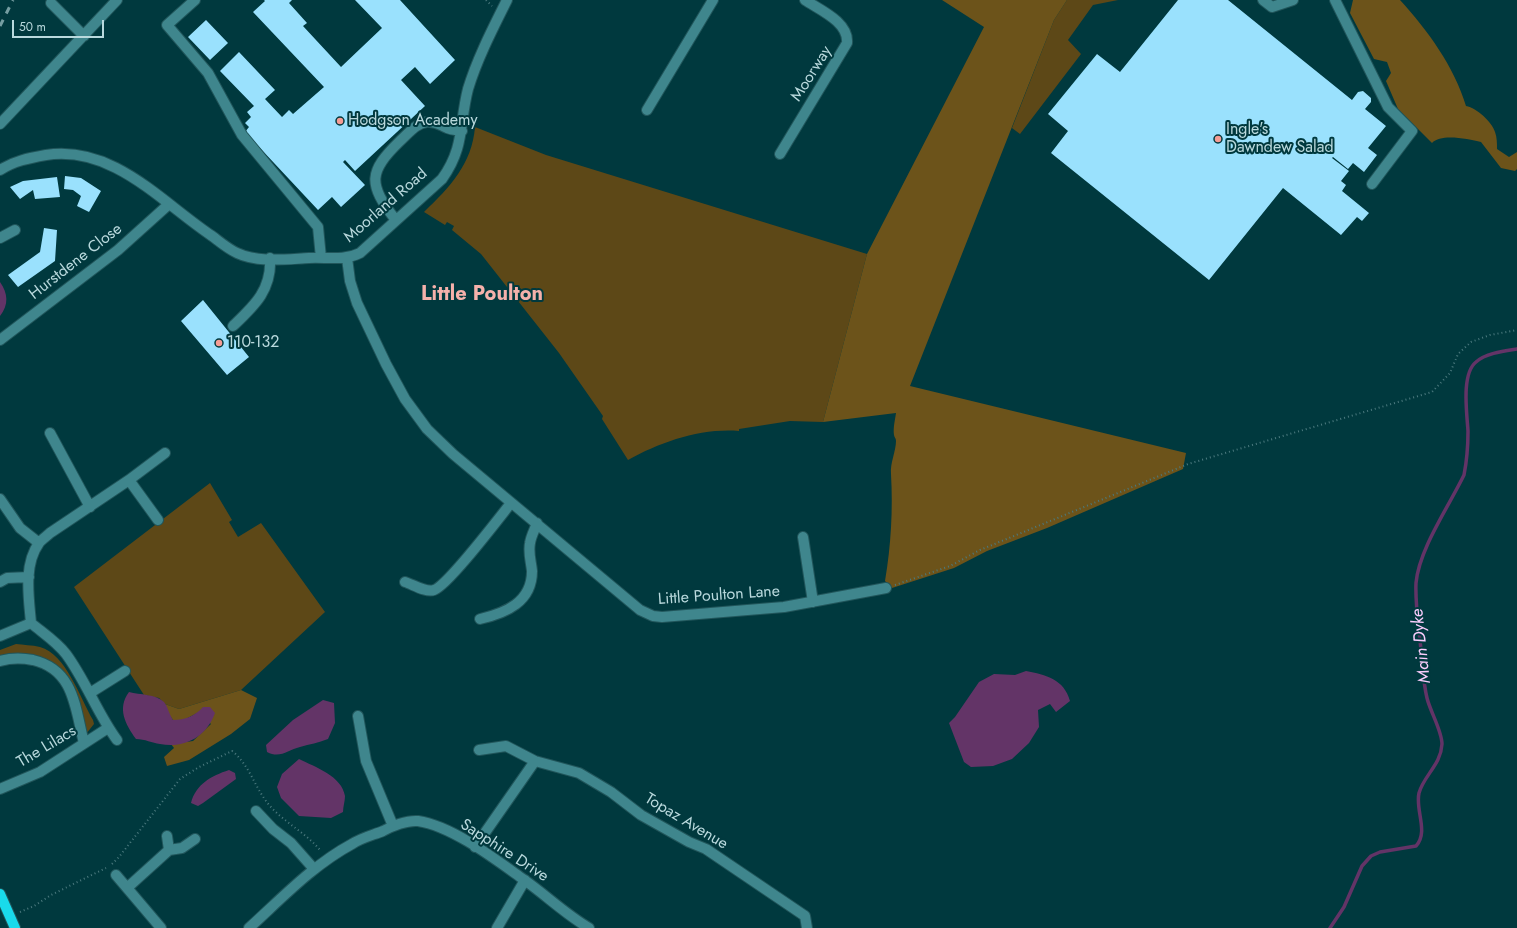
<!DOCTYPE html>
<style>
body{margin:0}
#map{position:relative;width:1517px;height:928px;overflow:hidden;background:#00393e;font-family:Jost,sans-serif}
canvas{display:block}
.scale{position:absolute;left:12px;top:20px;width:92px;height:18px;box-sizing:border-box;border:2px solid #b9d9dd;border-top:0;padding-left:5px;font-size:12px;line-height:14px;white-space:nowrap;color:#b9d9dd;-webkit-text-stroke:3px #00393e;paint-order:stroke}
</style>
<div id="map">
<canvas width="1517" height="928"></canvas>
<div class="scale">50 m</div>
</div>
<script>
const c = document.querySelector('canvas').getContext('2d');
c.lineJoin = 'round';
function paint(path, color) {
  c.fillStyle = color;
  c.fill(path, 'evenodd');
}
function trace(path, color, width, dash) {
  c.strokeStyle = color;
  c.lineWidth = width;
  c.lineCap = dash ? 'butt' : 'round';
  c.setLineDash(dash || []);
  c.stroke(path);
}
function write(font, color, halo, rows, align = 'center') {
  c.font = font + ' Jost,sans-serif';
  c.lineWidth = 4;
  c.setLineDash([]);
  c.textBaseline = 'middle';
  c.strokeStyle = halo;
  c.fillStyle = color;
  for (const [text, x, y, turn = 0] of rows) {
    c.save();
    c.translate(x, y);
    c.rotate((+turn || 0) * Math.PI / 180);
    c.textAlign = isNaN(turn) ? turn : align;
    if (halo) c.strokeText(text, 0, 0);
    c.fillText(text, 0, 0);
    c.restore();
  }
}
const green = new Path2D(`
 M1067,0H1118L1093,5L1068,40L1081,54L1020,134L1012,128L1054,20Z
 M475,127L546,155L867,254L823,422L790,421L739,429V431C700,428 661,442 628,460L602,419L603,416L559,353L481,254L452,230L454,226L447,222L445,225L424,212C450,187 472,164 475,127Z
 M210,483L232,520L229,522L238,537L261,523L325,612L241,690L179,709L165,704L159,698L144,695L74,587Z
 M16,644C23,645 32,645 40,647C66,654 80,698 93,720L94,724L86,734L60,669L0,658V650Z`);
const forest = new Path2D(`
 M942,0H1067L1054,20L910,386L1186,453L1183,469L1047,528L987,551L954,568L892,588L885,581C891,545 893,510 891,474C890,463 896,451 896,441C896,438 894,437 894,435C893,428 895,420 896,413L823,422L867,254L984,27Z
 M1353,0H1400C1428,31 1454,66 1466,106C1477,108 1492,122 1495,132C1497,137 1497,144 1497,149L1509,157L1517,152V169L1515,171L1501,168L1481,142C1468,139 1441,133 1432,143L1398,109L1386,81L1391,73L1387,62L1374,59L1350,13Z
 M241,690L257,698L250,719L231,734L189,760L167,766L164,757L174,748L171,744L193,741L211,724L199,712L184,720H173L168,713L165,704L179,709Z`);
const water = new Path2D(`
 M0,282C8,293 9,305 0,316Z
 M1026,671C1046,675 1064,679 1070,701L1056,712L1050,704L1038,710L1039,727L1029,743L1012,759L993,766L971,767L964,762L949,723L955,717L979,682L994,674L1015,675Z
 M129,692C140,695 156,694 164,702C168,707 169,714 173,720C185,720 195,716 203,707H210L215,713C207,736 185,749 160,744C152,743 145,739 136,739C125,724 117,708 129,692Z
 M323,700L334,703L335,723L328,739C318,743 310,744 300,747C288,750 280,759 267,752L266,745L293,720Z
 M299,759C315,767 342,776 345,796C345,801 343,807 343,812L331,818L299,816L281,798L277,787L282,774Z
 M229,770L235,773L236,779L203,803L198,806L191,803C196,784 211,776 229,770Z`);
const stream = new Path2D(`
 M1330,928L1344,907L1362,866L1371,856L1380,852L1416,846C1429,832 1415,810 1419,793C1424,775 1441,765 1442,744C1442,731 1430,711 1427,698C1423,682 1423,666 1421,650C1419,628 1415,605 1416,583C1419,549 1449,506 1464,475C1467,460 1468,446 1468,431C1467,414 1461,374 1476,362C1486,353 1504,351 1517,349`);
const building = new Path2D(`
 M264,0H292L289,3L307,23L303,26L341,67L382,28L355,0H400L455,60L430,84L415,67L401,80L425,106L355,171L345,160L343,162L365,185L341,207L332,197L318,210L245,132L249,127L245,123L251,117L247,112L254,106L220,71L239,52L275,90L265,99L282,117L289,110L293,114L324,87L253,12L265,1Z
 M1178,0H1228L1352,100L1358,92L1363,91L1371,98V102L1365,109L1386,126L1368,148L1377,155L1364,172L1353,163L1348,169L1333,157L1332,158L1349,171L1341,181L1346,185L1342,191L1369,213L1362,221L1357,217L1341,235L1283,188L1209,280L1051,153L1068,131L1048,114L1097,54L1120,72Z
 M206,20L228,43L210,60L188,37Z
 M65,176L81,178L101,191L89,212L77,206L81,196L73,190L64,189Z
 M57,177L60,197L35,199L33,190L20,199L10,187L23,181Z
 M44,228L57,230L55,261L18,287L8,275L40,252Z
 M203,300L249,357L227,375L181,321Z`);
const path = new Path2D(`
 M486,0L492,6
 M895,585L950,566L980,550L1188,464L1432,392L1450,373L1458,354L1471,342L1490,335L1517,330
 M112,864L119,857L180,779L199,767L232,751C250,765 255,789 270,806C285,823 306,833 320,850
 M20,912L34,906L51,895L106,868`);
const minor = new Path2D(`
 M195,0L167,25L208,73L242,135L318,227L321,258
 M1263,0L1272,7L1293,0
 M1335,0L1388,107L1412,131L1372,184
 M51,3L84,36
 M647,110L713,0
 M0,124L117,0
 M780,154L847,43C849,22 820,10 805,0
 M0,170C14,161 29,158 46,155C113,145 160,201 212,236C220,242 228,249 237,253C258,263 287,259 309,258C326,257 344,261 360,253L442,179C465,147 459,124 468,89C477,59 493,28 507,0
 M395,219C368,184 368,172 400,141C408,134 416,123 427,122C436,121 440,125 447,128C452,130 457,130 462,131
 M0,238L15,230
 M347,258L350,281L357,303L386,364L405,399L427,429L453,454L640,610L653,616L662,617L784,607L886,588
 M233,326C254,306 272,290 270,258
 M0,340L118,250L168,205
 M50,433L90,507
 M129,480L158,520
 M0,499L20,528L39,543
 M803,537L813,602
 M0,582L7,578L29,577
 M405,582C412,584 426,593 434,590C448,585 499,518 511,503
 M480,619C506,613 532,602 532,571C531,561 528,553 530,543C531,536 535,529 537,523
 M31,623C29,599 23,565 39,543C41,540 47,536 50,533L129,480L165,453
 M0,636L31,623C43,633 57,642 66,654C86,681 97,713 117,740
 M0,661C10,658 23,658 33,660C75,670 75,709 84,743
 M90,693L125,671
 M358,716L366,761L393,826
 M479,750L506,746L535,761L579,773L611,792L641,815L689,842L706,849L805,916L807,928
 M0,789L40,772L108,728
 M256,811L273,829L291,843L314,869
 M167,836L169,850
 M475,847L535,761
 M116,875L161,928
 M127,888L169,850L182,848L195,839
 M249,928C282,898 313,865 352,844C361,838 373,835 383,831C392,826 407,820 418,821C452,826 495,859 523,879C546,895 565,914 589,928
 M497,928L525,880`);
const major = new Path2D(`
 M0,894L15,928`);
const rail = new Path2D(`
 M0,26L13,0`);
const markers = [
 [340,121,4,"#f59c95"],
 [1218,139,4,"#f59c95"],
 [219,343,4,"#f59c95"]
];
const streetNames = [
 ["Moorway",812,74,-58],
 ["Moorland Road",386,206,-41],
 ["Hurstdene Close",76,262,-38],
 ["Little Poulton Lane",719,596,-4],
 ["The Lilacs",47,747,-31],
 ["Topaz Avenue",686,822,31],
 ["Sapphire Drive",504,851,33]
];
const poiNames = [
 ["Hodgson Academy",348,121],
 ["Ingle's",1226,130],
 ["Dawndew Salad",1226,148],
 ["110-132",227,343]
];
const waterNames = [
 ["Main Dyke",1422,646,-96]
];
const districtNames = [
 ["Little Poulton",482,295]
];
paint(green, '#5d4817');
paint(forest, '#6c531a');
paint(water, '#633467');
trace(stream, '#633467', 3.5);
paint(building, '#9ae1fd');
trace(minor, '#21565b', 12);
trace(major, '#21565b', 12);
trace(path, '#4b7a7f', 2, [1, 3]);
trace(minor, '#3f868d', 10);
trace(major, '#19daeb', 10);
trace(rail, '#759ea2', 3, [7, 7]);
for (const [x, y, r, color] of markers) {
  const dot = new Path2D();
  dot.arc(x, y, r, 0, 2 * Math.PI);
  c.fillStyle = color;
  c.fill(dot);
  trace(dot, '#00393e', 1.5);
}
write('16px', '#b9d9dd', '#00393e', streetNames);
write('16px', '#b9d9dd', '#00393e', poiNames, 'left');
write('italic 17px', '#f9cdfc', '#00393e', waterNames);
write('bold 20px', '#f5b1ab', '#00393e', districtNames);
</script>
